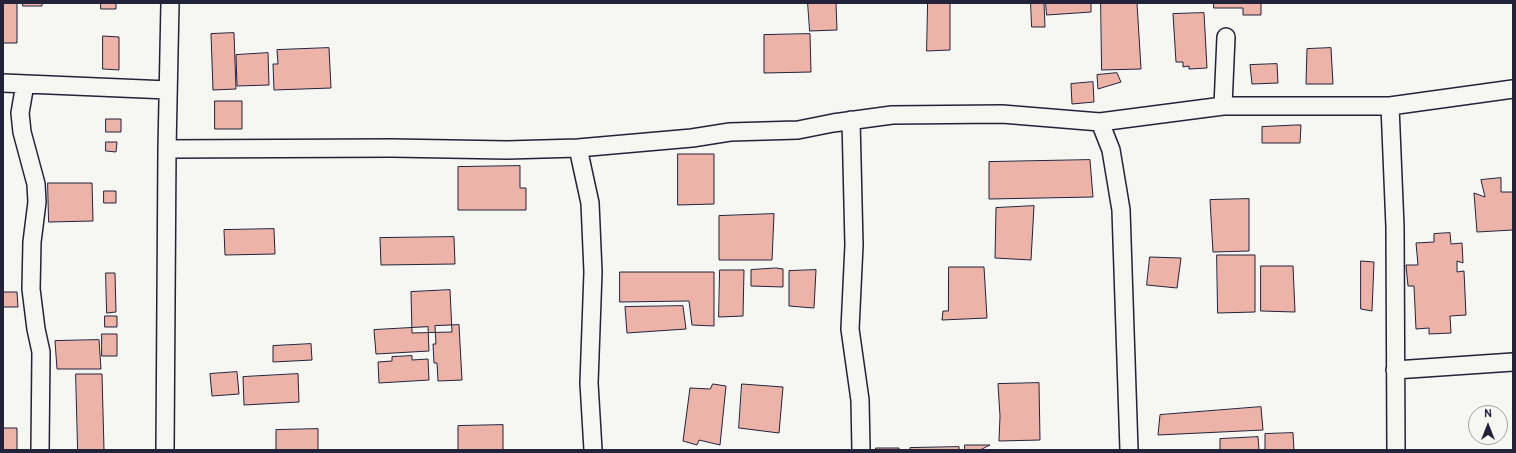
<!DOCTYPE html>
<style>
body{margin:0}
#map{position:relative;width:1516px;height:453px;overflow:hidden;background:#f6f6f2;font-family:Pangolin,sans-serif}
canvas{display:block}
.frame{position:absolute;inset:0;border:4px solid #22223b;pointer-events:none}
.north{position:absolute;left:1468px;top:405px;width:40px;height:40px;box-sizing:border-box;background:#f6f6f2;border:1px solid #a1a1a9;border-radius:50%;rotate:0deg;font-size:11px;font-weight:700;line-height:16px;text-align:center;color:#22223b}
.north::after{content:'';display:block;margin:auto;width:14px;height:18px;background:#22223b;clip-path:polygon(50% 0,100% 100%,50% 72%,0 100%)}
</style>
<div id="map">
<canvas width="1516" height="453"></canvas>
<div class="frame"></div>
<div class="north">N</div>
</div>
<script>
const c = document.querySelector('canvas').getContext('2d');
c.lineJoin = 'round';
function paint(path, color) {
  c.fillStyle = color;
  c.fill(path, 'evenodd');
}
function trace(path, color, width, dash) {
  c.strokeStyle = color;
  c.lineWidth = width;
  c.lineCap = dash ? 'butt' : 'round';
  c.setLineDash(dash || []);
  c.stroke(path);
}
const building = new Path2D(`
 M3,3H17V43H3Z
 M23,3H42V6H23Z
 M101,3H116V9H101Z
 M808,3H836L837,30L810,31Z
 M928,3H950V50L927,51Z
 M1031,3H1044L1045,27H1032Z
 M1046,3H1091V12L1047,15Z
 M1101,3H1137L1141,69L1102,70Z
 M1214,3H1261V15H1243V8H1214Z
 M1204,13L1207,68L1189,69V66L1183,67V62H1176L1173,14Z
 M234,33L236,89L213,90L211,34Z
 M810,34L811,72L764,73V35Z
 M103,36L119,37V70L103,69Z
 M329,48L331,88L274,90L273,64H278L277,50Z
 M1331,48L1333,84H1306L1307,49Z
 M268,53L269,85L237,86L236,55Z
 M1277,64L1278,83L1252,84L1250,65Z
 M1117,73L1121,82L1098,89L1097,75Z
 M1093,82L1094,102L1072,104L1071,84Z
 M215,101H242V129H215Z
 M106,119H121V132H106Z
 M1296,125H1301L1300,143H1262V127Z
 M106,142H117L116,152L106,151Z
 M678,154H714V204L678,205Z
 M1090,160L1093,197L989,199V162Z
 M520,166V188H526V210H458V167Z
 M1501,178V192H1513V230L1477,232L1474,193L1485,197L1481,180Z
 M48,183H92L93,221L49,222Z
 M104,191H116V203H104Z
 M1249,199V251L1213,252L1210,200Z
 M1034,206L1031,260L995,258L996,208Z
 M774,214L772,260H719V216Z
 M274,229L275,254L225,255L224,230Z
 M1450,233L1451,244L1462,243L1463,263L1457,261V272L1464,271L1466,315L1450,316L1451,333L1429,334V328L1416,329L1414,286H1408L1406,265H1418L1416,243L1434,242V234Z
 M454,237L455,264L381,265L380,238Z
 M1217,255H1255V312L1218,313Z
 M1150,257L1181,258L1177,288L1147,285Z
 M1361,261L1374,262L1372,311L1361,309Z
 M1261,266H1293L1295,312L1261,311Z
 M949,267H984L987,318L942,320L943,311H948Z
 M776,268L783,269V287L751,286V270Z
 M720,270H744L743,316L719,317Z
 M816,270L814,308L789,306V271Z
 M620,272H714V326L692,325L689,301L620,302Z
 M106,273H115L116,312L107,313Z
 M450,290L452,332L412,333L411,292Z
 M3,292H17L18,307H3Z
 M683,306L686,329L627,333L625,307Z
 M105,316H117V327H105Z
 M459,325L462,380L438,381L437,363H434L433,344H436L435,326Z
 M428,327L429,351L376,354L374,330Z
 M102,334H117V356H102Z
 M99,340L101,369H57L55,341Z
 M311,344L312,360L273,362V346Z
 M412,356V360L428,359L429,380L379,383L378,362L392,361V357Z
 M237,372L239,394L212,396L210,374Z
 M76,374H102L104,450H78Z
 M298,374L299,402L244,405L243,377Z
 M1039,383L1040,440L999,441L1000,416L998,384Z
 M713,384L726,386L720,445L699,440L697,445L683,441L690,388L710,389Z
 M742,384L783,387L779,433L739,428Z
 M1261,407L1263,430L1158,435L1160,415Z
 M503,425V450H458V426Z
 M3,428H17V450H3Z
 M318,429V450H276V430Z
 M1293,433L1294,450H1265V434Z
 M1258,437L1259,450H1220V439Z
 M965,445H990L980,450H965Z
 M959,447V450H910V448Z
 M876,448H899V450H876Z`);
const minor = new Path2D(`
 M3,83L168,90
 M25,84L20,113L22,132L36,184L37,202L32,242L31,289L36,329L41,352L40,450
 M1223,106L1226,37
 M1390,106L1395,227L1396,450
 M851,120L854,245L850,329L860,400L861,450
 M1100,122L1111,150L1121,210L1129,450
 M578,148L590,203L593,272L589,383L593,450
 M167,149L392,148L507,150L578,148L692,138L730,132L798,130L833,123L892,115L1002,114L1100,122L1223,106H1390L1513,89
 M1395,370L1513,362
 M165,450L167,149L170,3`);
paint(building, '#edb3a9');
trace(building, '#22223b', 1);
trace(minor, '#22223b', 20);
trace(minor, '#f6f6f2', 17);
</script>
